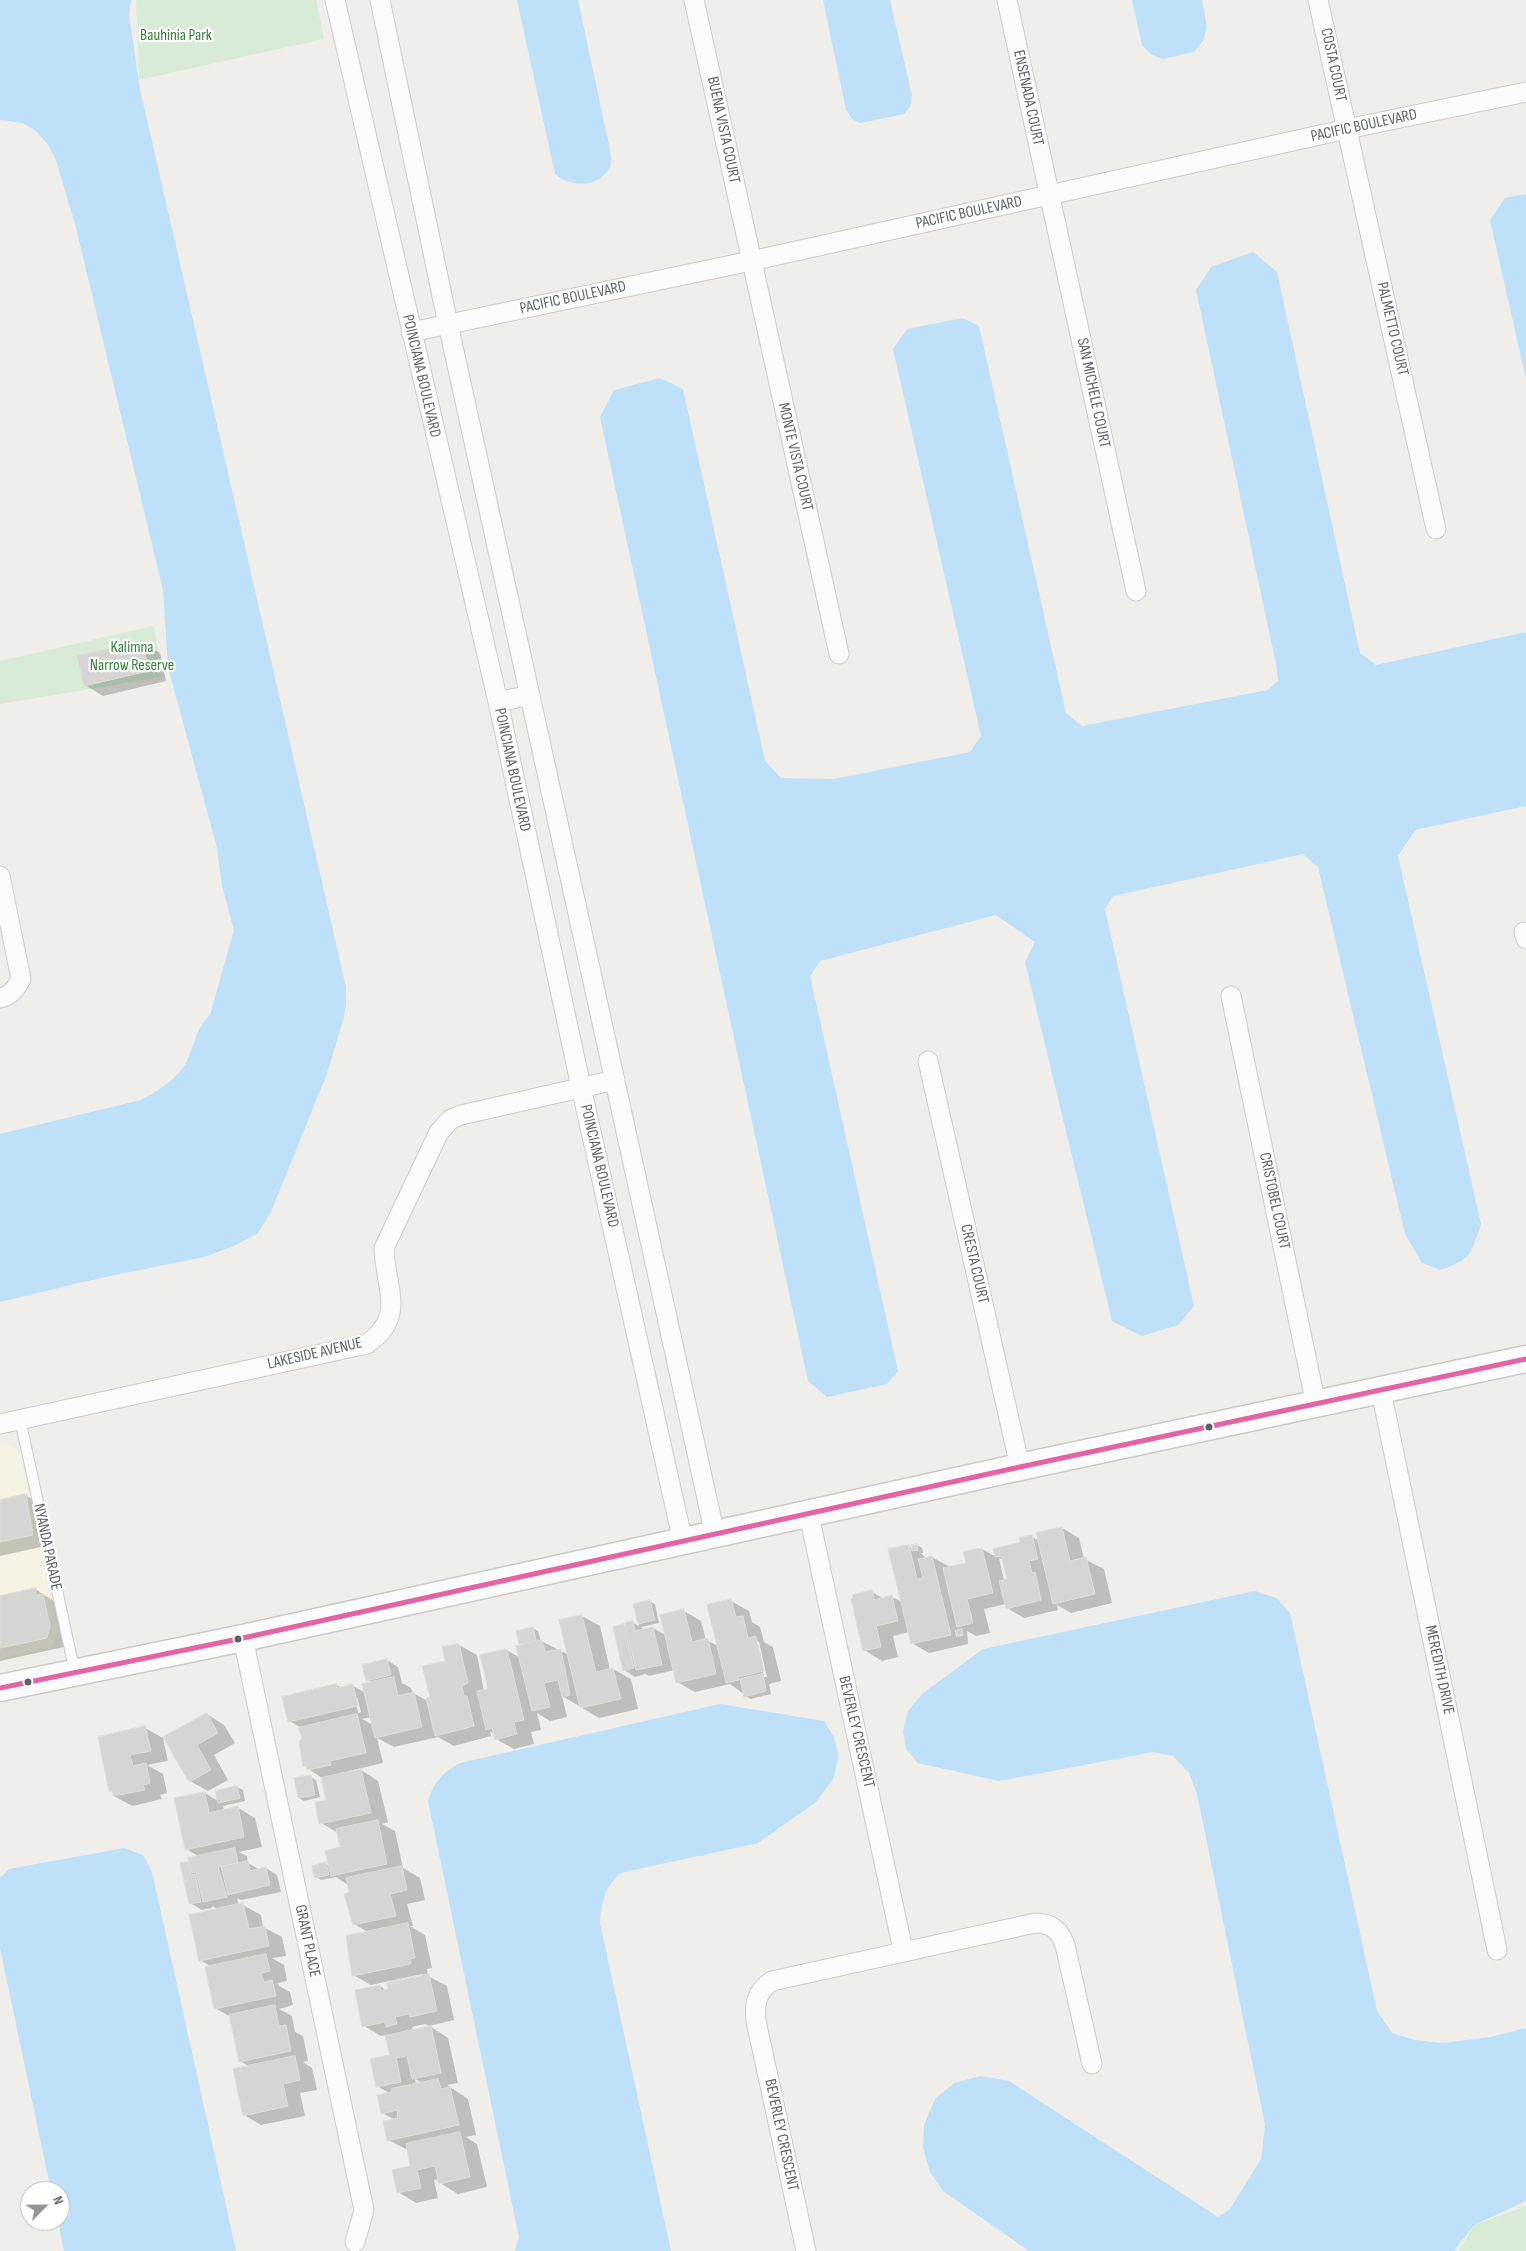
<!DOCTYPE html>
<style>
body{margin:0}
#map{position:relative;width:1526px;height:2251px;overflow:hidden;background:#efeeea;font-family:"Sofia Sans Condensed",sans-serif}
canvas{display:block}
.north{position:absolute;left:20px;top:2181px;width:50px;height:50px;box-sizing:border-box;background:#fff;border:1px solid #bfc1c3;border-radius:50%;rotate:67deg;font-size:14px;font-weight:700;line-height:20px;text-align:center;color:#5f6368}
.north::after{content:'';display:block;margin:auto;width:18px;height:22px;background:#919496;clip-path:polygon(50% 0,100% 100%,50% 72%,0 100%)}
</style>
<div id="map">
<canvas width="1526" height="2251"></canvas>
<div class="north">N</div>
</div>
<script>
const c = document.querySelector('canvas').getContext('2d');
c.lineJoin = 'round';
function paint(path, color) {
  c.fillStyle = color;
  c.fill(path, 'evenodd');
}
function trace(path, color, width, dash) {
  c.strokeStyle = color;
  c.lineWidth = width;
  c.lineCap = dash ? 'butt' : 'round';
  c.setLineDash(dash || []);
  c.stroke(path);
}
function write(font, color, halo, rows, align = 'center') {
  c.font = font + ' "Sofia Sans Condensed",sans-serif';
  c.lineWidth = 4.5;
  c.setLineDash([]);
  c.textBaseline = 'middle';
  c.strokeStyle = halo;
  c.fillStyle = color;
  for (const [text, x, y, turn = 0] of rows) {
    c.save();
    c.translate(x, y);
    c.rotate((+turn || 0) * Math.PI / 180);
    c.textAlign = isNaN(turn) ? turn : align;
    if (halo) c.strokeText(text, 0, 0);
    c.fillText(text, 0, 0);
    c.restore();
  }
}
const commercial = new Path2D(`
 M0,1444L10,1446L19,1452L58,1633L52,1647L0,1658Z`);
const green = new Path2D(`
 M136,0H316L324,39L139,80Z
 M154,626L162,677L0,704V661Z
 M1526,2206V2251H1459L1474,2225Z`);
const water = new Path2D(`
 M0,0H131L129,15L140,89L346,987V1005L343,1021L326,1076L271,1212L258,1233L236,1245L204,1257L100,1278L0,1302V1134L141,1100C156,1092 171,1083 182,1069C194,1053 194,1029 210,1015L234,930L222,886L217,848L168,667L163,590L75,224L56,160L48,145L37,132L23,123L0,120Z
 M517,0H578L610,150C611,155 612,162 610,166C601,188 570,188 555,174Z
 M823,0H890L912,96L910,107L904,114L860,123L852,119L846,110Z
 M1132,0H1202L1207,27L1203,41L1194,52L1163,59L1152,55L1142,45Z
 M1526,194V379L1490,220L1505,198Z
 M1253,252L1277,272L1360,653L1376,665L1526,632V806L1415,830L1398,856L1481,1224C1471,1255 1472,1259 1440,1270L1422,1263L1405,1234L1318,867L1303,854L1113,896L1105,909L1194,1306L1178,1325L1142,1336L1112,1321L1025,962L1035,942L996,915L820,961L810,976L898,1371L887,1384L827,1397L808,1381L600,417L614,390L660,378L683,389L765,761L781,778L834,779L970,752L981,736L893,349L907,329L963,318L979,326L1066,713L1082,726L1268,690L1278,681L1276,664L1196,290L1211,267Z
 M1255,1591L1276,1598L1290,1613L1377,2011L1392,2033L1415,2040L1443,2043L1490,2037L1526,2028V2201L1474,2225L1454,2251H1029L943,2191L930,2172L923,2148L924,2125L935,2099L954,2083L980,2076L1009,2081L1218,2217L1230,2209L1261,2159L1265,2125L1197,1794L1189,1773L1173,1756L1153,1752L999,1781L918,1763L906,1749L903,1732L908,1711L923,1693L983,1649Z
 M720,1704L824,1721L834,1737L839,1756L833,1779L816,1802L758,1843L620,1873C605,1887 601,1903 600,1923L671,2251H515L519,2237L428,1801C434,1782 442,1773 460,1763Z
 M124,1848L143,1855L152,1872L236,2251H64L58,2221H60V2191H51L0,1948V1878L9,1869Z`);
const shadow = new Path2D(`
 M142,643L160,653L166,681L103,696L85,685Z
 M25,1495L43,1505L50,1545L0,1556V1501Z
 M1062,1528L1079,1538L1084,1559L1104,1569L1112,1603L1071,1613L1057,1605L1058,1610L1024,1618L1007,1608L1006,1604L984,1609L990,1633L976,1636L967,1631L968,1644L929,1653L912,1643L909,1632L893,1636L898,1657L882,1661L864,1650L872,1592L884,1599L892,1597L902,1602L908,1546L913,1549L917,1545L922,1548L923,1553H921L926,1558L932,1557L950,1567L967,1564L982,1549L996,1557L994,1550L1022,1543L1032,1537L1039,1541ZM999,1558L1004,1561L1008,1580L1004,1581Z
 M35,1589L60,1605L64,1647L0,1661V1597Z
 M649,1601L655,1604L659,1623L641,1627L644,1630L653,1628L667,1636L684,1611L701,1621L706,1640L718,1646L731,1601L749,1611L752,1622L760,1627L764,1642L773,1647L781,1681L769,1684L771,1694L750,1699L730,1684L695,1692L677,1682L675,1670L649,1676L645,1674L635,1677L624,1670V1626L628,1628L632,1622L639,1626L634,1605ZM756,1642H759L767,1677H764Z
 M582,1616L600,1626L610,1670L613,1669L631,1679L638,1709L599,1718L562,1696L567,1717L550,1721L537,1713L541,1730L531,1732L534,1744L514,1749L496,1739L495,1734L490,1731L491,1736L454,1746L438,1737L394,1747L377,1738L383,1763L349,1771V1773L361,1770L378,1781L388,1822L382,1824L395,1831L403,1868L420,1878L425,1900L407,1904L413,1926H410L425,1935L432,1968L427,1969L428,1976L447,1986L454,2020L429,2026L425,2024L412,2027L413,2031L431,2027L448,2038L458,2083L447,2085L468,2099L476,2135L466,2137L477,2144L487,2187L458,2194L440,2183L439,2179L434,2180L438,2198L416,2203L398,2192L412,2167L408,2150L388,2140L395,2120L382,2113L391,2094L377,2086L391,2056L386,2035L381,2036L364,2026L380,1986L387,1991L423,1977L422,1974L371,1985L353,1975L368,1932L354,1924L348,1885L336,1877L321,1880L316,1877L326,1864L330,1866L342,1848L338,1833L321,1823L327,1801L322,1778L304,1766L302,1728L289,1721L336,1685L342,1688L353,1686L366,1693L372,1683L367,1680L387,1660L398,1667L402,1683L411,1688L413,1693L428,1701L432,1698L446,1662L459,1645L477,1655L484,1691L489,1690L507,1650L520,1658L524,1645L520,1643L533,1628L538,1631L541,1641L569,1655ZM355,1697H357L361,1712L358,1713ZM371,1717L373,1725L362,1719ZM415,2079L422,2083L416,2085Z
 M207,1714L224,1725L235,1743L214,1755L228,1780L208,1791L190,1781L165,1738Z
 M145,1728L163,1738L168,1761L147,1765L163,1774L167,1793L160,1795L162,1799L132,1806L114,1796L111,1791L99,1738Z
 M311,1777L316,1780L320,1797L304,1801L299,1798Z
 M237,1787L243,1790L245,1801L223,1806L224,1811L238,1808L255,1818L262,1847L239,1852L247,1856L248,1863L260,1870L266,1868L277,1875L281,1892L241,1900L237,1898L239,1906L243,1905L261,1915L263,1927L282,1937L286,1956L272,1958L284,1965L287,1981L278,1983L279,1986L290,1992L293,2005L279,2009L292,2016L295,2032L303,2036L308,2061L303,2062L312,2068L317,2090L300,2093L305,2116L261,2125L244,2115L250,2067L240,2061L231,2017L215,2008L212,1967L200,1960L219,1910L212,1906V1908L202,1910L190,1903L188,1863L191,1865L200,1857L186,1849L205,1793L218,1801Z`);
const building = new Path2D(`
 M142,641L149,671L84,686L77,656Z
 M26,1494L33,1535L0,1542V1500Z
 M1062,1527L1070,1561L1086,1557L1095,1594L1053,1604L1036,1533Z
 M1032,1535L1038,1559L1029,1561L1032,1573L1035,1572L1041,1600L1006,1609L999,1581L1007,1579L1001,1556L995,1557L993,1549L1020,1542L1019,1538Z
 M917,1544L918,1550L912,1551L911,1545Z
 M909,1545L917,1579L923,1578L918,1559L932,1556L951,1635L911,1644L888,1549Z
 M982,1548L993,1593L967,1599L973,1623L957,1627L943,1568L966,1563L963,1552Z
 M36,1588V1595L43,1594L50,1626L47,1638L0,1648V1596Z
 M872,1590L874,1600L892,1595L898,1621L876,1626L881,1647L863,1651L851,1599L853,1598V1595Z
 M731,1599L736,1617L743,1616L748,1638L756,1636L764,1671L738,1677L739,1680L726,1683L707,1605Z
 M650,1600L655,1620L638,1624L633,1604Z
 M684,1609L692,1642L708,1638L716,1674L676,1683L660,1615Z
 M582,1615L596,1672L613,1668L621,1699L580,1708L559,1620Z
 M633,1621L635,1631L653,1627L662,1665L636,1670L625,1623Z
 M624,1624L634,1668L623,1671L613,1627Z
 M533,1627L536,1640L519,1644L516,1631Z
 M962,1629L963,1635L957,1637L955,1631Z
 M542,1640L545,1652L561,1649L570,1695L562,1697L558,1680L544,1683L550,1707L532,1711L516,1646Z
 M459,1644L468,1683L462,1686L464,1696H467L474,1726L435,1736L426,1698L430,1697L422,1666L445,1661L442,1647Z
 M507,1649L524,1720L514,1722L517,1734L495,1740L492,1728L486,1730L477,1691L488,1689L480,1655Z
 M387,1659L391,1675L366,1681L362,1665Z
 M763,1674L766,1691L744,1697L740,1679Z
 M394,1677L398,1696L414,1692L422,1727L375,1738L362,1684Z
 M336,1684L337,1688L353,1684L358,1706L288,1722L282,1697Z
 M207,1713L218,1733L197,1745L211,1770L189,1782L163,1737Z
 M357,1714L366,1753L330,1761L331,1765L307,1770L306,1766L303,1767L299,1742L302,1738L298,1728Z
 M145,1726L151,1751L130,1755L133,1766L146,1763L150,1783L143,1785L145,1790L113,1796L112,1791L109,1792L98,1737Z
 M361,1769L371,1813L319,1824L315,1802L326,1800L321,1778Z
 M311,1775L315,1795L298,1798L294,1778Z
 M237,1786L240,1798L218,1803L215,1791Z
 M205,1792L209,1813L238,1806L244,1837L185,1850L174,1798Z
 M378,1820L387,1864L331,1876L325,1851L340,1847L336,1829Z
 M235,1848L238,1863L218,1867L227,1897L203,1902L196,1872L192,1873L188,1858Z
 M248,1861L250,1871L266,1867L270,1885L228,1895L221,1867Z
 M188,1862L191,1875L195,1874L201,1902L189,1904L180,1863Z
 M326,1862L329,1875L314,1878L312,1866Z
 M402,1866L407,1890L390,1894L396,1916L353,1925L344,1894L349,1892L346,1878Z
 M243,1903L249,1929L265,1926L269,1946L199,1961L189,1915Z
 M408,1923L415,1958L410,1959L411,1964L352,1976L346,1936Z
 M266,1954L270,1971L261,1973L264,1982L272,1980L276,1996L214,2009L205,1967Z
 M429,1974L437,2011L410,2017L409,2014L395,2017L397,2024L386,2027L385,2022L362,2027L355,1990L380,1985L381,1991L388,1989L387,1983Z
 M275,2005L279,2026L286,2025L291,2051L239,2062L229,2015Z
 M431,2026L441,2073L412,2079L407,2056L396,2058L401,2082L376,2087L370,2059L390,2055L385,2036Z
 M295,2056L300,2080L283,2084L288,2106L243,2116L233,2069Z
 M438,2079L441,2089L450,2087L459,2125L387,2141L383,2121L398,2118L397,2110L381,2114L377,2095L392,2092L391,2089Z
 M460,2132L470,2177L439,2184L435,2166L417,2170L421,2188L397,2193L392,2170L410,2166L406,2144Z`);
const lane = new Path2D(`
 M20,1419L75,1673`);
const street = new Path2D(`
 M335,0L498,702L581,1087L683,1542
 M380,0L448,324L715,1535
 M694,0L839,654
 M1007,0L1136,591
 M1318,0L1436,529
 M411,332L751,261L1347,129L1526,92
 M498,702L530,695
 M0,876L21,979C16,988 11,996 0,998
 M1524,932L1526,939
 M1231,996L1316,1405
 M928,1061L1020,1467
 M1381,1391L1497,1950
 M0,1424L367,1344C407,1316 385,1288 384,1248L439,1132L451,1119L461,1115L615,1080
 M809,1515L903,1950
 M243,1638L364,2210L355,2242
 M806,2251L756,2021C754,2003 757,1991 772,1981L1035,1923C1052,1923 1059,1930 1065,1945L1092,2064`);
const secondary = new Path2D(`
 M0,1688L243,1638L1020,1467L1526,1359`);
const bus1 = new Path2D(`
 M0,1688L243,1638L1020,1467L1526,1359`);
const markers = [
 [1209,1427,4.5,"#5f6368"],
 [238,1639,4.5,"#5f6368"],
 [28,1682,4.5,"#5f6368"]
];
const parkNames = [
 ["Bauhinia Park",176,36],
 ["Kalimna",132,648],
 ["Narrow Reserve",132,666]
];
const streetNames = [
 ["COSTA COURT",1333,65,78],
 ["ENSENADA COURT",1028,98,78],
 ["PACIFIC BOULEVARD",1364,126,-12],
 ["BUENA VISTA COURT",723,130,78],
 ["PACIFIC BOULEVARD",969,213,-12],
 ["PACIFIC BOULEVARD",573,298,-12],
 ["PALMETTO COURT",1392,329,77],
 ["POINCIANA BOULEVARD",421,376,77],
 ["SAN MICHELE COURT",1093,393,78],
 ["MONTE VISTA COURT",795,457,77],
 ["POINCIANA BOULEVARD",512,770,78],
 ["POINCIANA BOULEVARD",599,1166,77],
 ["CRISTOBEL COURT",1274,1201,78],
 ["CRESTA COURT",974,1264,77],
 ["LAKESIDE AVENUE",315,1354,-13],
 ["NYANDA PARADE",47,1547,78],
 ["MEREDITH DRIVE",1439,1670,78],
 ["BEVERLEY CRESCENT",856,1732,77],
 ["GRANT PLACE",307,1941,78],
 ["BEVERLEY CRESCENT",781,2135,78]
];
paint(commercial, '#f7f3e4');
paint(green, '#d8ebd6');
paint(water, '#bfe0f9');
paint(shadow, '#0003');
paint(building, '#d6d5d3');
trace(building, '#deddd9', 1);
trace(lane, '#cbcccc', 12);
trace(street, '#cbcccc', 21);
trace(secondary, '#cacacb', 29);
trace(lane, '#fdfcfc', 10);
trace(street, '#fdfcfc', 19);
trace(secondary, '#fdfcfc', 26);
trace(bus1, '#e463a4', 5);
for (const [x, y, r, color] of markers) {
  const dot = new Path2D();
  dot.arc(x, y, r, 0, 2 * Math.PI);
  c.fillStyle = color;
  c.fill(dot);
  trace(dot, '#fff', 2);
}
write('16px', '#348238', '#fff', parkNames);
write('16px', '#5f6368', '#fff', streetNames);
</script>
